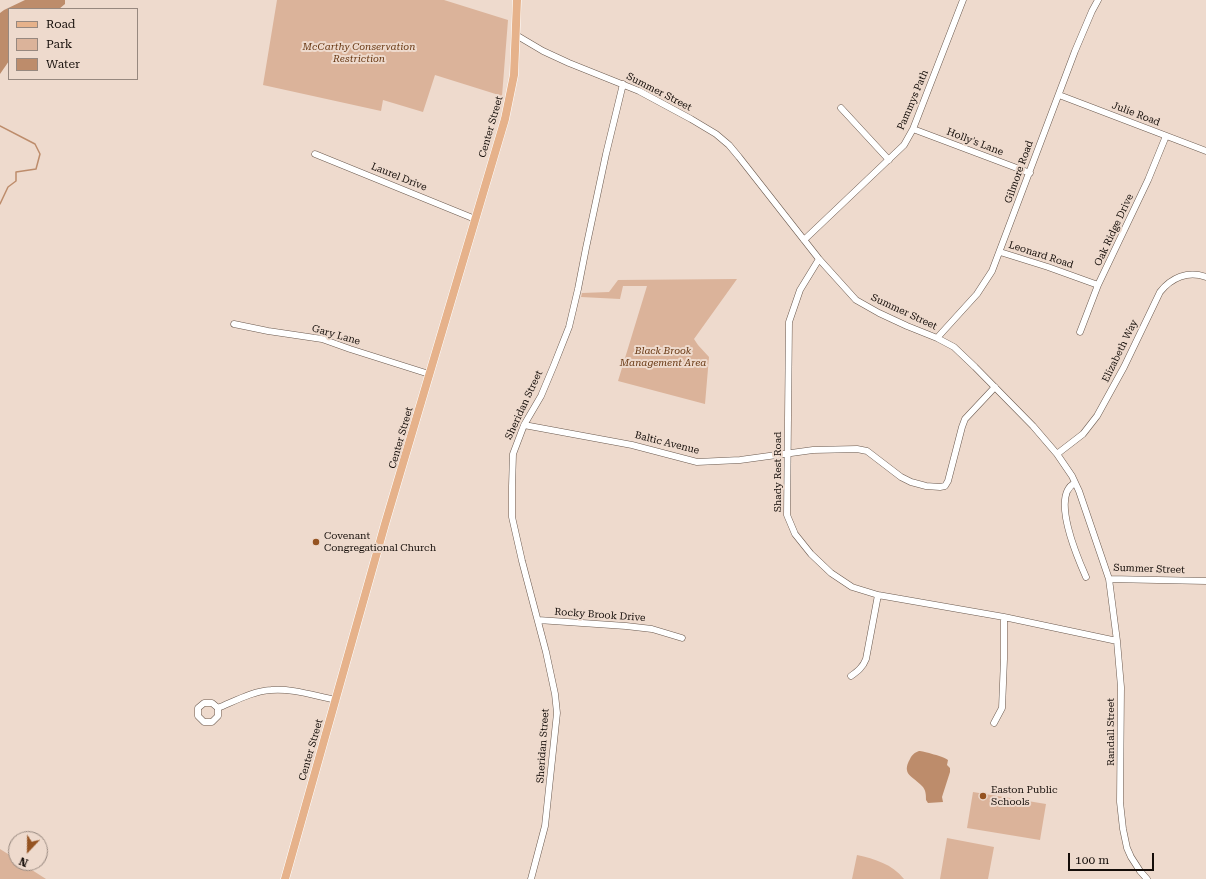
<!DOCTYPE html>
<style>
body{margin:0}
#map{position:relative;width:1206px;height:879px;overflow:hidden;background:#eedacd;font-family:"Roboto Serif",serif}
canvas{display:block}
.legend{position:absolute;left:8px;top:8px;width:130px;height:72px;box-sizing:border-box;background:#eedacd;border:1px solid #97887f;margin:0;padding:5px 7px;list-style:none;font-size:12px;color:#140d09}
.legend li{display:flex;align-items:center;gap:8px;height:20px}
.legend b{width:20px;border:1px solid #97887f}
.north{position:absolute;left:8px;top:831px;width:40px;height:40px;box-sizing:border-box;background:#eedacd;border:1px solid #97887f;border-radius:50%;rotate:202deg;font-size:11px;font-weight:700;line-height:16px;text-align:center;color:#140d09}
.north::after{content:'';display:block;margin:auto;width:14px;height:18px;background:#955321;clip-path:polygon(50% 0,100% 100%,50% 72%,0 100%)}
.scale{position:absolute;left:1068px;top:853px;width:86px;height:18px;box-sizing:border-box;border:2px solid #140d09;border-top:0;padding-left:5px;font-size:12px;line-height:14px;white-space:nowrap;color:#140d09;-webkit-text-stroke:3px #eedacd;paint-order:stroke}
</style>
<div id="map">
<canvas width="1206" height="879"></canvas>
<ul class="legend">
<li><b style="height:5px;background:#e6b28b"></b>Road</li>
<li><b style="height:11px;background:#dbb39a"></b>Park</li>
<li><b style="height:11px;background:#bd8c6b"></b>Water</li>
</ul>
<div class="north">N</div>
<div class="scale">100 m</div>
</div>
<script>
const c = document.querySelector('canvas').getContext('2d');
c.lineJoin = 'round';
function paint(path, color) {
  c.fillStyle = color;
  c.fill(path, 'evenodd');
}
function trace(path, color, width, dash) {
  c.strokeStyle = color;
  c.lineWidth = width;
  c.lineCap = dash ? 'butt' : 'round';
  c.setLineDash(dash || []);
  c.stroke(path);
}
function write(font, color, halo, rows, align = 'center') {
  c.font = font + ' "Roboto Serif",serif';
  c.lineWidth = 4;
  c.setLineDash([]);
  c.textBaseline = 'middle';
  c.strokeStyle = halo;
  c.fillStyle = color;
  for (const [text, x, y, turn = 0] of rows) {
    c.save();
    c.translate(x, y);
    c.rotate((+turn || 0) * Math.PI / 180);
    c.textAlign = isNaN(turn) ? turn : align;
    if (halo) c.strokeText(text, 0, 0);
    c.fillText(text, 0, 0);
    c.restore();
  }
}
const green = new Path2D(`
 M277,0H444L508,20L502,96L435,75L423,112L383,100L381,111L263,85Z
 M737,279L694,339L698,345L709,357L705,404L618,381L647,286H623L620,299L581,297L582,293L609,292L618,280Z
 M973,792L1046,804L1040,840L967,828Z
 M947,838L994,847L988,879H940Z
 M0,849L16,859V863H21L46,879H0Z
 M857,855C875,859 892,864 904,879H852Z`);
const water = new Path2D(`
 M25,0H65V4L59,9H9V61L0,74V13L4,10Z
 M919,751C923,751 945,757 948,760L947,765L950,768V772L942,797L943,802L928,803L926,800C926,795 926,790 922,786C913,776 901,775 910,759C912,755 914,753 919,751Z`);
const stream = new Path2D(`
 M0,126L35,144L40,154L36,169L16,172V181L8,187L0,204`);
const minor = new Path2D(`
 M516,35L543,51L569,63L639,91L691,119L716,134L729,145L739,157L819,259L856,300L879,313L907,326L937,338L954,347L975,367L1033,426L1057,454L1072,476L1079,491L1109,579L1117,641L1121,687L1120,802L1123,829L1127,848L1131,857L1140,871L1147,879
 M1059,95L1206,151
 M841,108L889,160
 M913,129L1030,173
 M315,154L475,219
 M804,240L904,145L913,129L963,0
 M1000,252L1048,267L1098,285
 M819,259L800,290L789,322L787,515L795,534L811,554L831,573L852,587L878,595L1004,617L1117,641
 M234,324L268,331L322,339L350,349L429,374
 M1080,332L1098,285L1148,180L1166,136
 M937,338L977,294L992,271L1075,51L1092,11L1098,0
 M524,425L632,445L697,462L740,460L813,450L857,449L867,451L901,477L911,482L926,486L940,487L945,486L948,481L962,427L965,419L995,387
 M1057,454L1083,434L1097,416L1124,367L1160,292C1171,278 1188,270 1206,277
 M1075,483C1050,495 1078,559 1086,577
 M1109,579L1206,581
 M538,620L626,626L652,629L682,638
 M851,676C858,671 863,667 866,659L878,595
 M218,708L212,703H204L198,708V716L204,722H212L218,716V708C235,701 253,691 271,690C292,688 315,696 336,700
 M994,723L1002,708L1004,659V617
 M531,879L545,826L557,713L555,694L546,652L522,561L512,517V486L513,454L524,425L541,396L554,365L569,327L578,289L586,248L606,154L623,84`);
const major = new Path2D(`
 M285,879L385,524L505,119L514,75L517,0`);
const markers = [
 [316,542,4,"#955321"],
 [983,796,4,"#955321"]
];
const parkNames = [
 ["McCarthy Conservation",359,47],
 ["Restriction",359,59],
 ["Black Brook",663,351],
 ["Management Area",663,363]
];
const streetNames = [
 ["Summer Street",659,92,27],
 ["Pammys Path",913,100,-67],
 ["Julie Road",1136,114,21],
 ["Center Street",491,127,-74],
 ["Holly's Lane",975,142,21],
 ["Gilmore Road",1019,172,-70],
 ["Laurel Drive",399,177,22],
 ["Oak Ridge Drive",1114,230,-65],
 ["Leonard Road",1041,255,18],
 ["Summer Street",904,312,25],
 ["Gary Lane",336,335,16],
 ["Elizabeth Way",1120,351,-64],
 ["Sheridan Street",524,405,-65],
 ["Center Street",401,438,-74],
 ["Baltic Avenue",667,443,14],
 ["Shady Rest Road",778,472,-90],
 ["Summer Street",1149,569,2],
 ["Rocky Brook Drive",600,615,4],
 ["Randall Street",1111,732,-90],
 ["Sheridan Street",543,746,-86],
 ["Center Street",311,750,-74]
];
const poiNames = [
 ["Covenant",324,536],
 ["Congregational Church",324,548],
 ["Easton Public",991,790],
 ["Schools",991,802]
];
paint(green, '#dbb39a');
paint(water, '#bd8c6b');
trace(stream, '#bd8c6b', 1.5);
trace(minor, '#6a594e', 7);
trace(major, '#fff', 9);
trace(minor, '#fff', 6);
trace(major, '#e6b28b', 8);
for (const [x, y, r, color] of markers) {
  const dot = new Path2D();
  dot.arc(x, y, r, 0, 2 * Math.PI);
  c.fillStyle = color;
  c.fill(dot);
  trace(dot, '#eedacd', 1.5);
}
write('italic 10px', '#683813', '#eedacd', parkNames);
write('10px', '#140d09', '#eedacd', streetNames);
write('10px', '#140d09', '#eedacd', poiNames, 'left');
</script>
